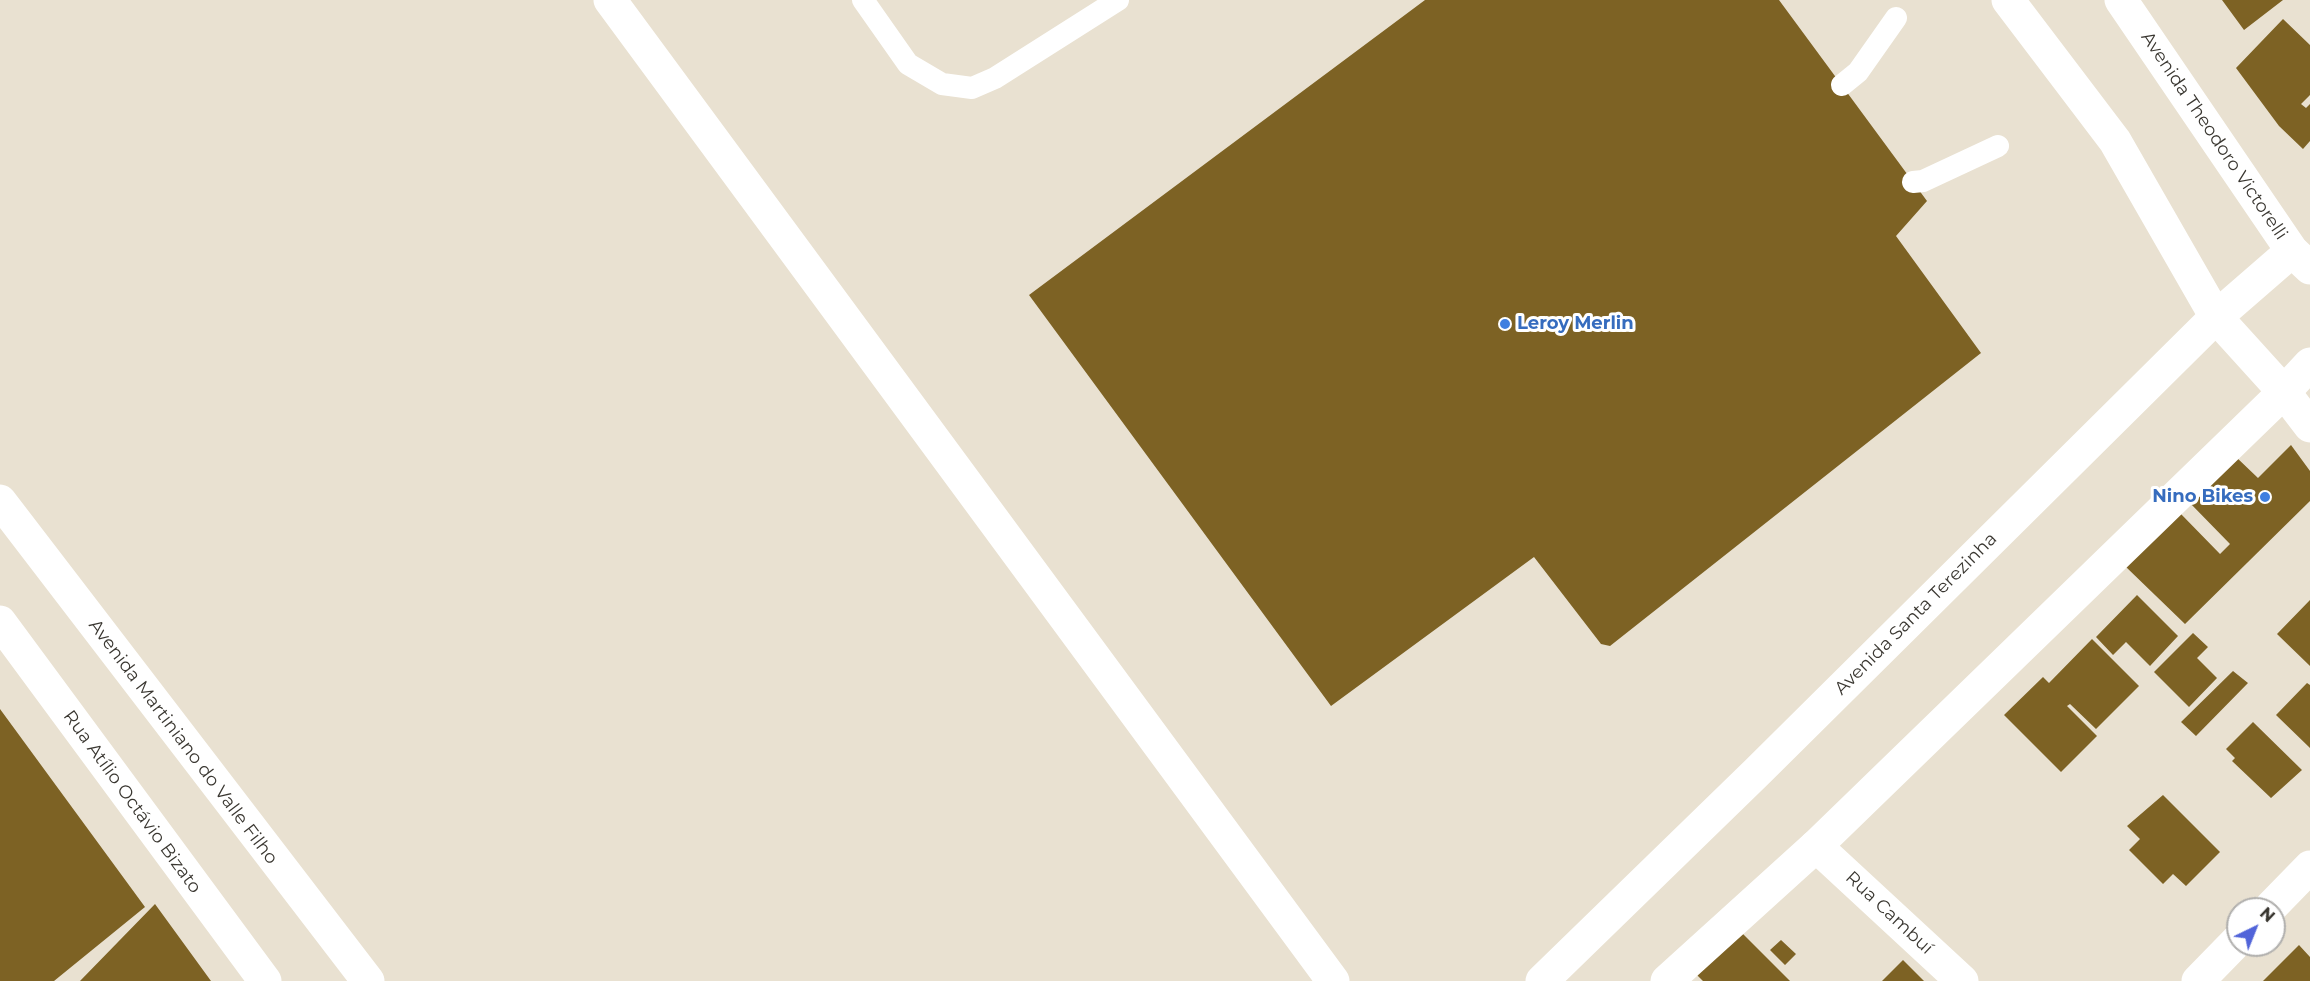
<!DOCTYPE html>
<meta charset="utf-8">
<style>
body{margin:0}
#map{position:relative;width:2310px;height:981px;overflow:hidden;background:#e9e1d1;font-family:Montserrat,sans-serif}
canvas{display:block}
.north{position:absolute;left:2226px;top:897px;width:60px;height:60px;box-sizing:border-box;background:#fff;border:2px solid #b0afad;border-radius:50%;rotate:43deg;font-size:16px;font-weight:700;line-height:24px;text-align:center;color:#3a3731}
.north::after{content:'';display:block;margin:auto;width:21px;height:27px;background:#5164d9;clip-path:polygon(50% 0,100% 100%,50% 72%,0 100%)}
</style>
<div id="map">
<canvas width="2310" height="981"></canvas>
<div class="north">N</div>
</div>
<script>
const c = document.querySelector('canvas').getContext('2d');
c.lineJoin = 'round';
function paint(path, color) {
  c.fillStyle = color;
  c.fill(path, 'evenodd');
}
function trace(path, color, width, dash) {
  c.strokeStyle = color;
  c.lineWidth = width;
  c.lineCap = dash ? 'butt' : 'round';
  c.setLineDash(dash || []);
  c.stroke(path);
}
function write(font, color, halo, rows, align = 'center') {
  c.font = font + ' Montserrat,sans-serif';
  c.lineWidth = 6;
  c.setLineDash([]);
  c.textBaseline = 'middle';
  c.strokeStyle = halo;
  c.fillStyle = color;
  for (const [text, x, y, turn = 0] of rows) {
    c.save();
    c.translate(x, y);
    c.rotate((+turn || 0) * Math.PI / 180);
    c.textAlign = isNaN(turn) ? turn : align;
    if (halo) c.strokeText(text, 0, 0);
    c.fillText(text, 0, 0);
    c.restore();
  }
}
const building = new Path2D(`
 M1425,0H1779L1927,201L1896,236L1981,353L1610,646L1601,644L1534,557L1331,706L1029,295Z
 M2222,0H2283L2244,30Z
 M2283,19L2310,45V95L2301,104L2306,108L2310,104V141L2303,149L2279,126L2236,68Z
 M2291,445L2310,471V501L2185,624L2126,567L2180,513L2220,554L2230,544L2189,502L2235,456L2258,478Z
 M2137,595L2178,636L2150,666L2126,642L2113,655L2096,637Z
 M2310,600V666L2277,634Z
 M2193,633L2208,647L2197,658L2217,678L2189,707L2154,672Z
 M2092,639L2139,686L2096,729L2070,704L2067,706L2097,736L2061,772L2004,715L2043,677L2049,683Z
 M2233,671L2248,683L2196,736L2181,722Z
 M2307,683L2310,685V748L2276,715Z
 M0,709L145,907L54,981H0Z
 M2253,722L2302,770L2271,798L2232,761L2235,758L2226,749Z
 M2163,795L2220,852L2186,886L2173,874L2163,884L2129,850L2140,839L2127,826Z
 M155,904L211,981H80Z
 M1736,927L1790,981H1703L1697,975Z
 M1781,940L1796,954L1785,965L1770,950Z
 M2299,945L2310,957V981H2263Z
 M1903,960L1924,981H1882Z`);
const service = new Path2D(`
 M863,0L908,64L942,84L972,88L995,78L1118,0
 M1842,85L1858,72L1896,18
 M1913,182L1923,181L1998,146`);
const pedestrian = new Path2D(`
 M610,0L1333,981`);
const minor = new Path2D(`
 M1816,846L1962,981
 M2269,909L2310,867
 M2198,981L2238,940`);
const tertiary = new Path2D(`
 M0,501L368,981
 M0,622L265,981
 M1542,981L1757,772L2216,317L2292,251
 M1667,981L1816,846L2284,392L2310,364`);
const primary = new Path2D(`
 M2008,0L2115,141L2216,317L2284,392L2310,426
 M2121,0L2292,251L2310,268`);
const markers = [
 [1505,324,6,"#3f7fe0"],
 [2265,497,6,"#3f7fe0"]
];
const streetNames = [
 ["Avenida Theodoro Victorelli",2214,136,56],
 ["Avenida Santa Terezinha",1916,614,-45],
 ["Avenida Martiniano do Valle Filho",183,742,53],
 ["Rua Atílio Octávio Bizato",132,802,54],
 ["Rua Cambuí",1889,913,43]
];
const shopNames = [
 ["Leroy Merlin",1517,324],
 ["Nino Bikes",2253,497,"right"]
];
paint(building, '#7d6224');
trace(service, '#fff', 22);
trace(pedestrian, '#fff', 33);
trace(minor, '#fff', 33);
trace(tertiary, '#fff', 33);
trace(primary, '#fff', 33);
for (const [x, y, r, color] of markers) {
  const dot = new Path2D();
  dot.arc(x, y, r, 0, 2 * Math.PI);
  c.fillStyle = color;
  c.fill(dot);
  trace(dot, '#fff', 2);
}
write('18px', '#3a3731', '#fff', streetNames);
write('bold 18px', '#366cbe', '#fff', shopNames, 'left');
</script>
